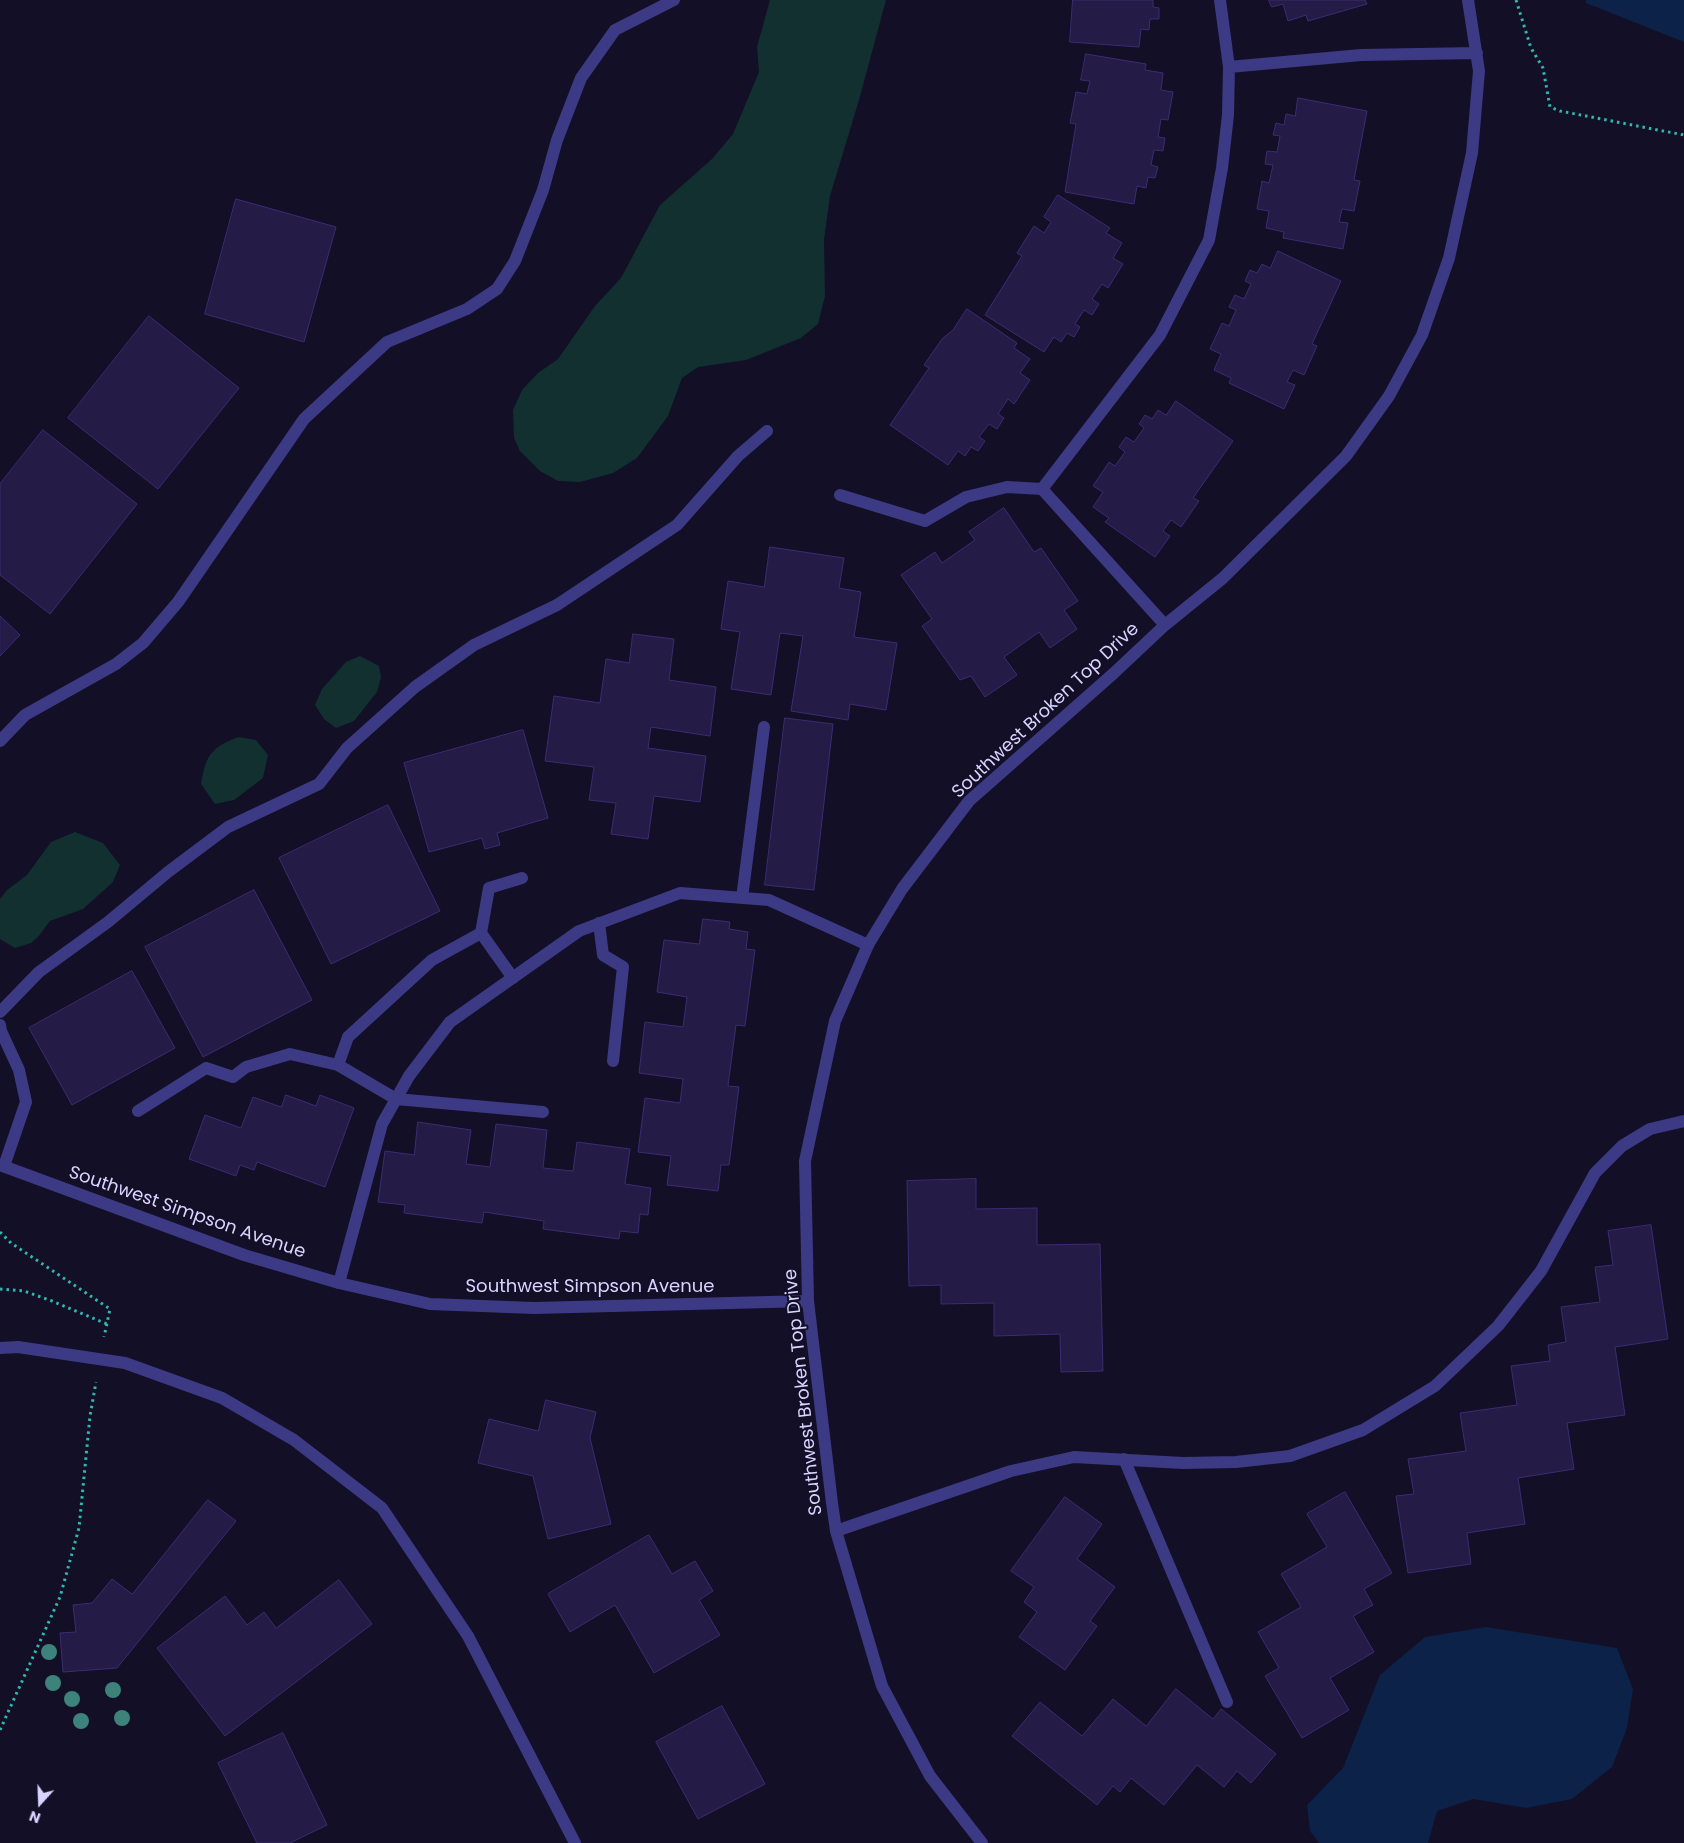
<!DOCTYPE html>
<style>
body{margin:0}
#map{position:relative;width:1684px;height:1843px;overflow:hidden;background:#130f26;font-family:Poppins,sans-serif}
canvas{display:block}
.north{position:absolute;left:15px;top:1778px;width:50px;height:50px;-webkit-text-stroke:4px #130f26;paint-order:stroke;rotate:200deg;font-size:14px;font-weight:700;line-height:20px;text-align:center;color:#d9d4ff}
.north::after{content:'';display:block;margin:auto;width:18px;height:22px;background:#d9d4ff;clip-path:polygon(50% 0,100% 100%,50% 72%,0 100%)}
</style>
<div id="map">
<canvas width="1684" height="1843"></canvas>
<div class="north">N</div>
</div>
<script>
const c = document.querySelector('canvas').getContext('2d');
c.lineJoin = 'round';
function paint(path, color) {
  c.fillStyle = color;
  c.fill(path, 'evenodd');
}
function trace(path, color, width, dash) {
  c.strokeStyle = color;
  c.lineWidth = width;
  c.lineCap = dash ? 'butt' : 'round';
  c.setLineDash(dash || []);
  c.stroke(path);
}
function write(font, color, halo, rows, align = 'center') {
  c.font = font + ' Poppins,sans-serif';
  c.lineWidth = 4;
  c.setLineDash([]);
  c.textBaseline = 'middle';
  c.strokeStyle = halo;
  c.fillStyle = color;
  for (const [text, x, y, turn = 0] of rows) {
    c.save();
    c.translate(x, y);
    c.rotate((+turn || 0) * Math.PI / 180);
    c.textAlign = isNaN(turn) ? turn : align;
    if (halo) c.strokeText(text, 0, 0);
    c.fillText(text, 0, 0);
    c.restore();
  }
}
const green = new Path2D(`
 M770,0H886L859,100L830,196L824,240L825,296L818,324L801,338L746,360L698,367L682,378L668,416L637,458L613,473L580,482L558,481L540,471L520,451L514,438L513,410L522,390L538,373L558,359L595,306L621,278L660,205L712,159L733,134L759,72L757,47Z
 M360,656L379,666L381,677L377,692L354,721L336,728L324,719L315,705L322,689L346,662Z
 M239,737L256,740L268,755L263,778L234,800L215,804L201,784C206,755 211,747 239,737Z
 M75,832L103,843L120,865L113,882L83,909L50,921L38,937L31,943L15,948L0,939V899L7,890L27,875L51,842Z`);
const water = new Path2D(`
 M1586,0H1684V42L1586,3Z
 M1486,1627L1617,1648L1633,1689L1627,1728L1612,1767L1572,1799L1526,1808L1473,1799L1437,1811L1428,1843H1319L1310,1831L1307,1805L1343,1768L1380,1675L1425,1637Z`);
const building = new Path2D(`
 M1073,0H1153V7L1159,8V19H1150L1149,30L1141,29L1139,47L1070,42Z
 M1269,0H1365L1367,4L1308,21L1306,15L1288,21L1283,4L1272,7Z
 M1086,54L1146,64L1145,70L1163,73L1161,90L1173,92L1168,120L1161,119L1158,137L1165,138L1163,151L1154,150L1151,165L1158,167L1155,178L1148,177L1146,188L1137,186L1134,204L1065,192L1076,124L1070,123L1076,92L1087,94L1090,81L1081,80Z
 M1298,98L1367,111L1354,180L1360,181L1354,211L1342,209L1339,222L1348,223L1343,249L1283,238L1284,232L1266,228L1269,211L1257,209L1262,181L1269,183L1273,165L1265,164L1267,151L1277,152L1280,136L1273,135L1276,123L1284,125L1286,114L1295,116Z
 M1058,195L1110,228L1106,233L1122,243L1113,258L1123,264L1108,288L1102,284L1092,299L1099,304L1092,315L1084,310L1075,324L1080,327L1074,337L1067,333L1061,342L1054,337L1044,352L985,315L1022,256L1017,253L1034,226L1044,233L1051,222L1044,217Z
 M236,199L336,227L304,342L205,314Z
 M1278,251L1341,281L1312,344L1317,346L1304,375L1293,370L1287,382L1295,385L1284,409L1229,383L1231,378L1214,370L1221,354L1210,349L1222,323L1229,326L1236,310L1229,307L1235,295L1244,299L1251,284L1245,281L1250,270L1257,273L1262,264L1270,268Z
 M967,309L1017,343L1014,348L1030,359L1020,373L1030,380L1014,404L1008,399L998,414L1004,418L997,429L989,424L979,437L985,441L978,451L971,447L965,456L958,451L948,465L890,425L929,368L924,365L942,339L953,330Z
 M149,316L239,388L158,489L68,418Z
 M1176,401L1233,441L1193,498L1199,501L1181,527L1171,520L1163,531L1170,536L1155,557L1105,522L1109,518L1093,507L1103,492L1093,486L1109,462L1115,466L1125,452L1119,447L1126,437L1134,442L1144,428L1139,424L1145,415L1152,419L1158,410L1166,415Z
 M43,430L137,504L50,614L0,575V484Z
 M1004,508L1034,552L1041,548L1078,601L1064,610L1077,629L1050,648L1039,632L1004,657L1017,675L985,697L971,676L960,680L922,626L932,619L901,575L935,552L942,563L975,540L969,532Z
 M770,547L844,558L839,588L861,592L854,637L897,643L886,710L850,704L848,720L791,711L803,636L780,633L771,695L731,689L740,632L721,629L728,581L764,587Z
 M0,616L20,635L0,656Z
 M633,634L674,639L669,680L716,687L710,736L651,727L648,748L706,756L700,802L654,796L648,839L611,834L616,803L589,800L594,767L545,761L554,696L600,703L606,659L629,663Z
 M785,718L833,724L814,890L765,885Z
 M523,730L548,818L497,833L500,845L485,849L482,838L429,852L404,763Z
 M388,805L440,911L331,964L279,858Z
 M254,890L312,1000L203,1057L145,947Z
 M703,919L730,922L729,929L748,932L746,949L755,950L745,1026L736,1025L728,1086L739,1087L729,1165H721L718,1191L667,1185L671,1156L638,1152L645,1098L680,1103L683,1079L639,1073L645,1022L683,1027L687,997L657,992L664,940L699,944Z
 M132,971L175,1048L72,1105L29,1028Z
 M286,1095L316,1106L320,1095L354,1108L325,1187L257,1162L254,1170L240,1165L236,1176L189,1159L205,1115L241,1128L253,1097L281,1107Z
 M418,1122L471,1130L466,1164L490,1167L496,1124L547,1130L543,1168L573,1171L577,1142L630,1149L625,1184L651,1188L648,1215L640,1214L638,1233L620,1231L619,1239L543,1229L544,1221L484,1212L482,1223L404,1213L405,1205L378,1202L385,1151L414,1155Z
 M976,1179V1209L1037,1208V1245L1100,1244L1103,1371L1061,1372L1060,1334L994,1336V1303L941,1304V1285L909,1286L907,1181Z
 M1651,1225L1668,1339L1615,1347L1625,1415L1567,1423L1574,1469L1518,1478L1525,1524L1467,1533L1471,1564L1408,1573L1396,1496L1414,1494L1408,1459L1466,1451L1460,1413L1517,1405L1511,1366L1550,1361L1548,1345L1566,1342L1561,1307L1600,1302L1595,1267L1613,1265L1608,1231Z
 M546,1400L596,1412L590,1438L611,1524L548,1539L533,1476L478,1463L489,1419L538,1431Z
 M1345,1492L1392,1573L1364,1589L1373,1605L1353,1616L1374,1652L1330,1678L1349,1710L1302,1738L1265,1676L1279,1668L1258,1632L1301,1607L1281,1574L1327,1547L1307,1514Z
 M1065,1497L1102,1524L1077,1559L1115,1587L1090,1621L1097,1626L1065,1670L1019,1637L1037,1612L1024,1602L1034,1587L1011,1571Z
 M208,1500L236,1521L117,1668L63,1672L60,1633L76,1632L73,1605L92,1603L112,1579L132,1594Z
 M649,1535L672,1574L695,1561L713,1591L699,1600L720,1635L654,1673L615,1605L570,1632L548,1594Z
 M339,1580L372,1624L225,1736L157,1648L225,1596L247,1625L264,1612L276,1628Z
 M1176,1689L1213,1719L1221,1709L1276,1754L1251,1783L1237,1771L1224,1787L1197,1765L1164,1805L1131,1778L1120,1792L1113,1786L1097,1805L1012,1736L1040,1702L1082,1736L1113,1699L1146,1726Z
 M722,1706L765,1784L698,1819L656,1742Z
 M283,1733L327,1825L290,1843H257L218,1763Z`);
const path = new Path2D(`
 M1516,0L1531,48L1543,68L1550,107L1560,111L1684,135
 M0,1232L11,1243L110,1309L104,1337
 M0,1289L24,1291L52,1301L107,1324
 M0,1730L60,1597L79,1528L90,1416L96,1382`);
const lane = new Path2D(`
 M840,495L925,521L966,497L1007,487L1042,489
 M0,741L25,715L116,664L143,643L178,602L304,419L387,342L467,309L497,289L515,261L543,190L557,140L581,78L615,30L674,0
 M742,898L764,727
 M599,923L603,955L623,967L613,1061
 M481,933L489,888L522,878
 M513,978L481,933L432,960L348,1037L338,1065L396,1099L543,1112
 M0,1012L39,972L108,922L168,872L228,827L319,784L347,748L415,687L474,645L557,605L677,525L738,456L767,431
 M0,1025L1,1031L19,1070L26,1102L4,1166
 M138,1111L206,1068L233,1077L246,1067L290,1054L338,1065
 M339,1283L382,1124L409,1076L450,1022L579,931L680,893L769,900L868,945
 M1124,1459L1227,1702`);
const street = new Path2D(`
 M1220,0L1229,67L1361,55L1477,53
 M1165,625L1042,489L1160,335L1209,240L1222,168L1228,115L1229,67
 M0,1165L244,1255L339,1283L430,1304L534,1308L808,1301
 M0,1348L18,1347L125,1363L222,1398L294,1440L382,1508L468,1636L575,1843
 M836,1531L1011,1471L1074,1457L1183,1463L1236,1462L1290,1456L1363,1430L1435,1386L1498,1326L1541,1271L1595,1173L1622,1146L1650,1129L1684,1121
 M982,1843L930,1776L882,1686L836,1531L832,1503L808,1301L805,1161L835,1021L868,945L902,889L969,801L1114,673L1165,625L1223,578L1346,456L1389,396L1422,335L1449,258L1472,153L1479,71L1468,0`);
const trees = [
 [49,1652],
 [53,1683],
 [113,1690],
 [72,1699],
 [122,1718],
 [81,1721]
];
const streetNames = [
 ["Southwest Broken Top Drive",1046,711,-43],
 ["Southwest Simpson Avenue",187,1213,19],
 ["Southwest Simpson Avenue",590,1287],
 ["Southwest Broken Top Drive",804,1392,-96]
];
paint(green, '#12302f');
paint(water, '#0c2248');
paint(building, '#241b47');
trace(building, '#3b2d73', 1);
trace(path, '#2fb8b0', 3, [2.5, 4]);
trace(lane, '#3d3a85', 12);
trace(street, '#3d3a85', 12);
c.fillStyle = '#3d827b';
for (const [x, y] of trees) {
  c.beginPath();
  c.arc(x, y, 8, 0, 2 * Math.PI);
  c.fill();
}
write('18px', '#d9d4ff', '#130f26', streetNames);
</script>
